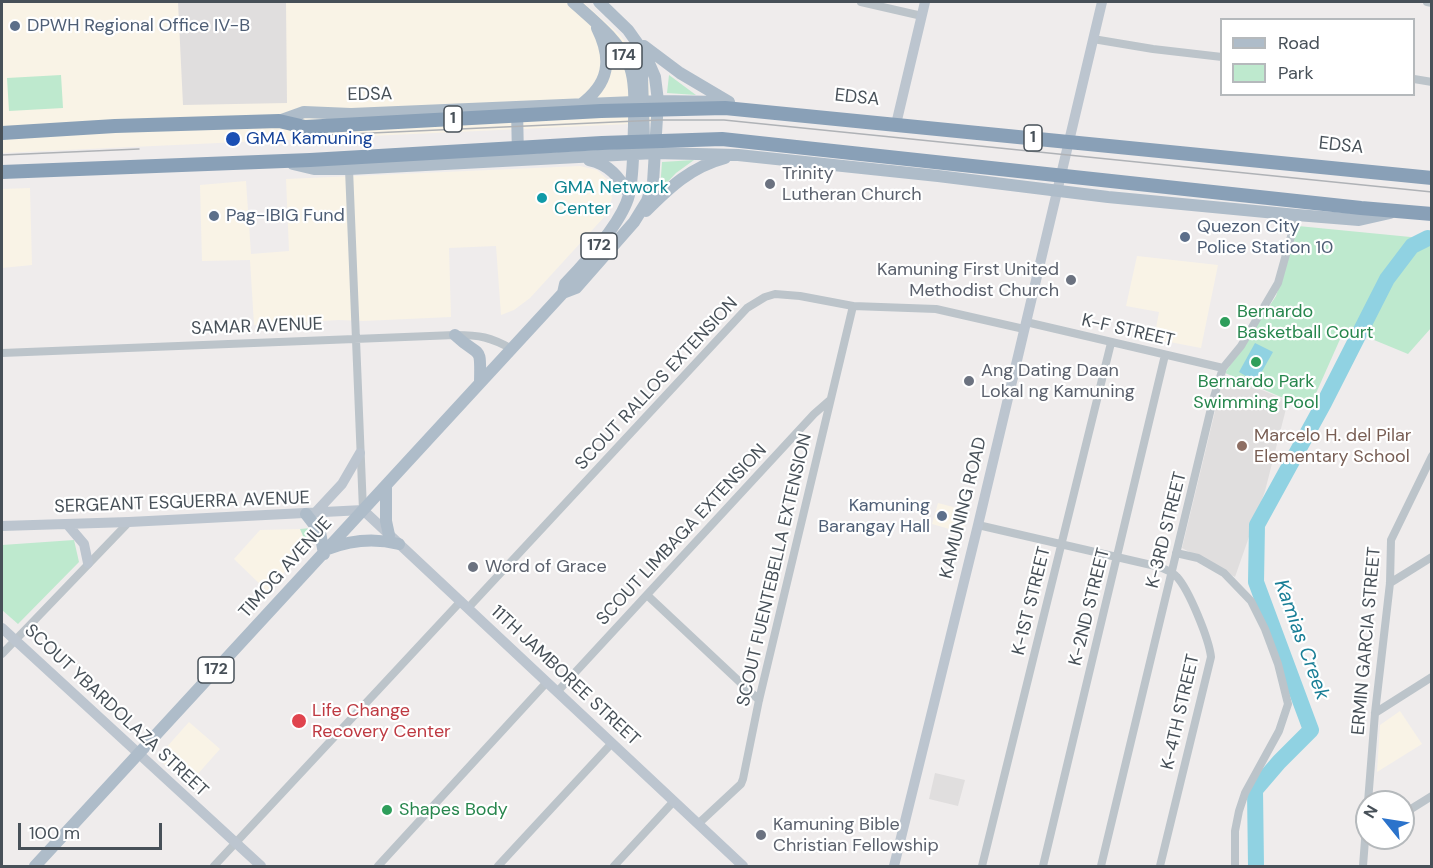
<!DOCTYPE html>
<style>
body{margin:0}
#map{position:relative;width:1433px;height:868px;overflow:hidden;background:#efecec;font-family:"DM Sans",sans-serif}
canvas{display:block}
.frame{position:absolute;inset:0;border:3px solid #475058;pointer-events:none}
.legend{position:absolute;left:1220px;top:18px;width:195px;height:78px;box-sizing:border-box;background:#fff;border:2px solid #b5b9bc;margin:0;padding:8px 10px;list-style:none;font-size:18px;color:#475058}
.legend li{display:flex;align-items:center;gap:12px;height:30px}
.legend b{width:30px;border:2px solid #b5b9bc}
.north{position:absolute;left:1355px;top:790px;width:60px;height:60px;box-sizing:border-box;background:#fff;border:2px solid #b5b9bc;border-radius:50%;rotate:300deg;font-size:16px;font-weight:700;line-height:24px;text-align:center;color:#475058}
.north::after{content:'';display:block;margin:auto;width:21px;height:27px;background:#2b73cb;clip-path:polygon(50% 0,100% 100%,50% 72%,0 100%)}
.scale{position:absolute;left:18px;top:823px;width:144px;height:27px;box-sizing:border-box;border:3px solid #475058;border-top:0;padding-left:8px;font-size:18px;line-height:21px;white-space:nowrap;color:#475058;-webkit-text-stroke:4px #fff;paint-order:stroke}
</style>
<div id="map">
<canvas width="1433" height="868"></canvas>
<div class="frame"></div>
<ul class="legend">
<li><b style="height:8px;background:#aebcc9"></b>Road</li>
<li><b style="height:16px;background:#bee9ce"></b>Park</li>
</ul>
<div class="north">N</div>
<div class="scale">100 m</div>
</div>
<script>
const c = document.querySelector('canvas').getContext('2d');
c.lineJoin = 'round';
function paint(path, color) {
  c.fillStyle = color;
  c.fill(path, 'evenodd');
}
function trace(path, color, width, dash) {
  c.strokeStyle = color;
  c.lineWidth = width;
  c.lineCap = dash ? 'butt' : 'round';
  c.setLineDash(dash || []);
  c.stroke(path);
}
function write(font, color, halo, rows, align = 'center') {
  c.font = font + ' "DM Sans",sans-serif';
  c.lineWidth = 4.5;
  c.setLineDash([]);
  c.textBaseline = 'middle';
  c.strokeStyle = halo;
  c.fillStyle = color;
  for (const [text, x, y, turn = 0] of rows) {
    c.save();
    c.translate(x, y);
    c.rotate((+turn || 0) * Math.PI / 180);
    c.textAlign = isNaN(turn) ? turn : align;
    if (halo) c.strokeText(text, 0, 0);
    c.fillText(text, 0, 0);
    c.restore();
  }
}
const commercial = new Path2D(`
 M2,2H583L620,35L640,63L649,82L651,123L2,153Z
 M580,166L597,170L607,179L612,198L606,215L530,298L514,310L501,315L496,246L449,248L451,317L363,321L339,320L254,325L250,260L202,261L200,185L246,181L251,254L289,251L286,179Z
 M30,188L32,265L2,268V189Z
 M1137,256L1218,265L1201,348L1154,339L1159,312L1126,306Z
 M938,503L968,511L963,533L932,524Z
 M300,529L308,547L267,591L234,559L260,530Z
 M1400,711L1422,744L1377,772L1380,725Z
 M189,722L220,749L188,785L157,758Z`);
const education = new Path2D(`
 M178,2H286L287,103L183,105Z
 M1224,374L1288,401L1265,491L1235,577L1182,548Z
 M935,773L965,780L958,806L929,799Z`);
const green = new Path2D(`
 M61,75L63,108L9,111L7,78Z
 M669,75L696,95L667,93Z
 M694,160L676,173L660,190L662,162Z
 M1298,226L1431,239V328L1408,354L1345,328L1309,409L1225,373L1276,296Z
 M311,528L315,532V536L308,547L300,529Z
 M74,540L79,562L18,624L2,610V545Z`);
const water = new Path2D(`
 M1255,343L1273,352L1256,382L1239,372Z`);
const river = new Path2D(`
 M1256,866L1255,790L1279,762L1311,730L1256,582L1257,525L1324,403L1387,279L1412,246L1428,238`);
const street = new Path2D(`
 M861,2L922,16
 M1427,2L1432,3
 M1093,39L1153,49L1222,57
 M1414,79L1432,82
 M349,169L363,510
 M1026,322L1223,368
 M2,353L455,335C480,335 490,337 512,349
 M978,525L1160,567C1166,570 1173,572 1177,577C1189,590 1209,639 1211,657L1160,866
 M1176,553L1198,558L1224,573L1251,601L1265,629L1278,664L1288,704L1279,731L1245,793L1239,811L1235,831V866
 M1390,583L1432,557
 M647,595L759,700
 M468,608L747,308L765,297L775,294L800,296L853,306L936,309L1024,329
 M2,654L129,522
 M557,692L814,414L830,400
 M1375,713L1432,677
 M1368,802L1375,713L1390,583L1391,540L1432,456
 M1403,814L1432,796
 M698,824L741,784L743,779L759,700L853,306
 M214,866L461,601
 M378,866L547,682
 M498,866L612,743
 M614,866L674,801
 M982,866L1111,343
 M1043,866L1165,355
 M1101,866L1213,400L1223,368L1241,346L1278,283L1297,215
 M1363,866L1367,814`);
const secondary = new Path2D(`
 M897,120L925,2
 M315,513L342,484L360,453
 M67,524L84,544L88,563
 M2,526L129,522L363,510L743,866
 M2,628L261,866
 M894,866L978,525L1102,2`);
const primary = new Path2D(`
 M644,46L680,73L729,102
 M626,60L638,66L642,76L644,140L646,148
 M580,105C609,84 613,60 597,28
 M517,108L518,158
 M279,121L304,112L351,114L658,101L723,102
 M589,160C609,164 619,177 629,194
 M293,164L314,169H349L655,153L738,155L938,176L1108,197L1297,215L1359,220L1390,213
 M646,211C670,187 691,167 725,158
 M563,293L565,284C585,263 622,223 629,195C634,173 633,149 634,126C634,107 636,85 630,67C619,40 593,20 573,2
 M455,335C480,359 481,342 480,382
 M386,485V521L389,535
 M306,514L320,532L324,554
 M328,549C351,540 375,538 399,544
 M35,866L563,293L576,288L634,222L647,201L653,183L658,101L655,77L645,54L628,30L599,2`);
const highway = new Path2D(`
 M2,133L115,126L279,121L305,127L601,111L725,108L1432,178
 M2,172L310,160L602,143L722,139L1361,208L1432,214`);
const tram = new Path2D(`
 M327,135L659,120H724L1432,192
 M2,155L139,149`);
const markers = [
 [15,26,6,"#5c6f8a"],
 [233,139,8,"#1a4fb4"],
 [770,184,6,"#6b7280"],
 [542,198,6,"#0f9aa8"],
 [214,216,6,"#5c6f8a"],
 [1185,237,6,"#5c6f8a"],
 [1071,280,6,"#6b7280"],
 [1225,322,6,"#2e9e5b"],
 [1256,362,6,"#2e9e5b"],
 [969,381,6,"#6b7280"],
 [1242,446,6,"#8d6e63"],
 [942,516,6,"#5c6f8a"],
 [473,567,6,"#6b7280"],
 [299,721,8,"#e0444e"],
 [387,810,6,"#2e9e5b"],
 [761,835,6,"#6b7280"]
];
const shields = [
 [624,56,36],
 [453,119,18],
 [1033,138,18],
 [599,246,36],
 [216,670,36]
];
const shieldNames = [
 ["174",624,56],
 ["1",453,119],
 ["1",1033,138],
 ["172",599,246],
 ["172",216,670]
];
const serviceNames = [
 ["DPWH Regional Office IV-B",27,26],
 ["Pag-IBIG Fund",226,216],
 ["Quezon City",1197,227],
 ["Police Station 10",1197,248],
 ["Kamuning",930,506,"right"],
 ["Barangay Hall",930,527,"right"]
];
const streetNames = [
 ["EDSA",370,95,-1],
 ["EDSA",857,98,6],
 ["EDSA",1341,146,6],
 ["SAMAR AVENUE",257,327,-2],
 ["K-F STREET",1128,331,13],
 ["SCOUT RALLOS EXTENSION",657,384,-47],
 ["SERGEANT ESGUERRA AVENUE",182,503,-2],
 ["KAMUNING ROAD",964,508,-76],
 ["K-3RD STREET",1167,530,-76],
 ["SCOUT LIMBAGA EXTENSION",682,535,-47],
 ["TIMOG AVENUE",286,568,-48],
 ["SCOUT FUENTEBELLA EXTENSION",775,570,-77],
 ["K-1ST STREET",1032,601,-76],
 ["K-2ND STREET",1090,607,-76],
 ["ERMIN GARCIA STREET",1367,641,-85],
 ["11TH JAMBOREE STREET",565,676,43],
 ["SCOUT YBARDOLAZA STREET",116,711,43],
 ["K-4TH STREET",1181,712,-77]
];
const transitNames = [
 ["GMA Kamuning",246,139]
];
const worshipNames = [
 ["Trinity",782,174],
 ["Lutheran Church",782,195],
 ["Kamuning First United",1059,270,"right"],
 ["Methodist Church",1059,291,"right"],
 ["Ang Dating Daan",981,371],
 ["Lokal ng Kamuning",981,392],
 ["Word of Grace",485,567],
 ["Kamuning Bible",773,825],
 ["Christian Fellowship",773,846]
];
const cultureNames = [
 ["GMA Network",554,188],
 ["Center",554,209]
];
const leisureNames = [
 ["Bernardo",1237,312],
 ["Basketball Court",1237,333],
 ["Bernardo Park",1256,382,"center"],
 ["Swimming Pool",1256,403,"center"],
 ["Shapes Body",399,810]
];
const educationNames = [
 ["Marcelo H. del Pilar",1254,436],
 ["Elementary School",1254,457]
];
const healthNames = [
 ["Life Change",312,711],
 ["Recovery Center",312,732]
];
const waterNames = [
 ["Kamias Creek",1301,640,70]
];
paint(commercial, '#f9f3e6');
paint(education, '#e0dede');
paint(green, '#bee9ce');
paint(water, '#90d2e2');
trace(river, '#90d2e2', 16);
trace(street, '#bcc4ca', 8);
trace(secondary, '#bcc5cf', 10);
trace(primary, '#aebcc9', 12);
trace(highway, '#89a0b7', 14);
trace(tram, '#afb2b6', 1.5);
for (const [x, y, r, color] of markers) {
  const dot = new Path2D();
  dot.arc(x, y, r, 0, 2 * Math.PI);
  c.fillStyle = color;
  c.fill(dot);
  trace(dot, '#fff', 2);
}
for (const [x, y, w] of shields) {
  const box = new Path2D();
  box.roundRect(x - w / 2, y - 13, w, 26, 4.5);
  c.fillStyle = '#fff';
  c.fill(box);
  trace(box, '#475058', 1.5);
}
write('bold 16px', '#475058', null, shieldNames);
write('18px', '#4e5e75', '#fff', serviceNames, 'left');
write('18px', '#475058', '#fff', streetNames);
write('18px', '#164399', '#fff', transitNames, 'left');
write('18px', '#5b616d', '#fff', worshipNames, 'left');
write('18px', '#0d838f', '#fff', cultureNames, 'left');
write('18px', '#27864d', '#fff', leisureNames, 'left');
write('18px', '#785e54', '#fff', educationNames, 'left');
write('18px', '#be3a42', '#fff', healthNames, 'left');
write('italic 20px', '#1a7f97', '#fff', waterNames);
</script>
